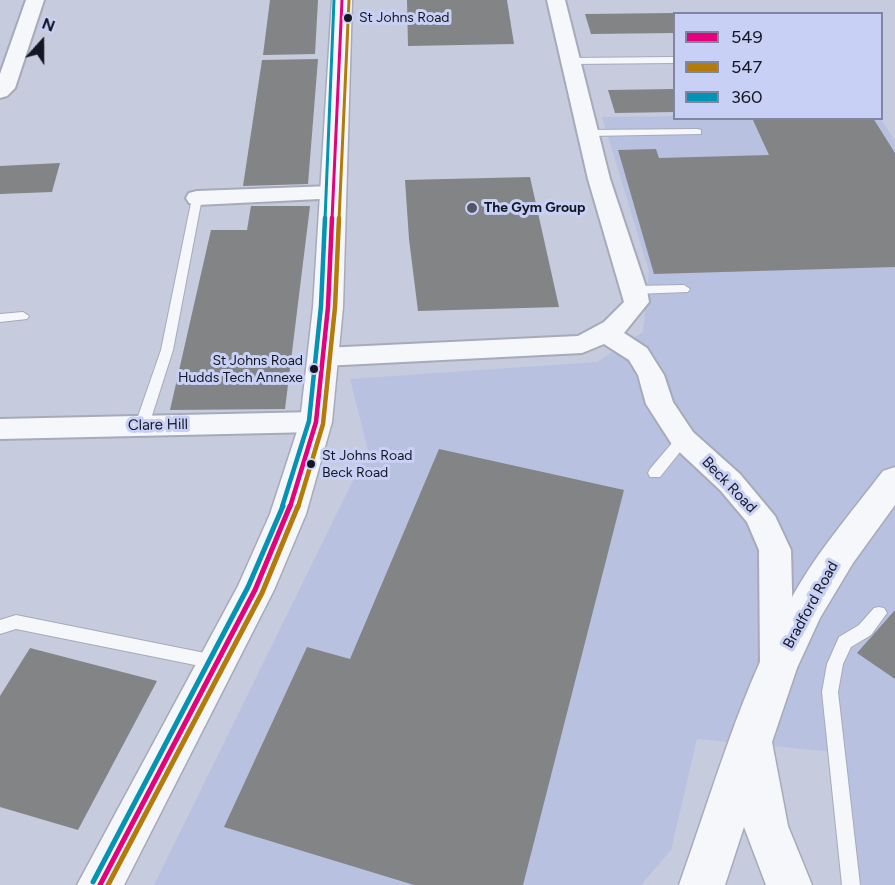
<!DOCTYPE html>
<style>
body{margin:0}
#map{position:relative;width:895px;height:885px;overflow:hidden;background:#c6cbde;font-family:Figtree,sans-serif}
canvas{display:block}
.legend{position:absolute;left:673px;top:12px;width:210px;height:108px;box-sizing:border-box;background:#c8d1f5;border:2px solid #8086a1;margin:0;padding:8px 10px;list-style:none;font-size:18px;color:#131623}
.legend li{display:flex;align-items:center;gap:12px;height:30px}
.legend b{width:30px;border:2px solid #8086a1}
.north{position:absolute;left:12px;top:12px;width:60px;height:60px;-webkit-text-stroke:4px #c8d1f5;paint-order:stroke;rotate:21deg;font-size:16px;font-weight:700;line-height:24px;text-align:center;color:#131623}
.north::after{content:'';display:block;margin:auto;width:21px;height:27px;background:#131623;clip-path:polygon(50% 0,100% 100%,50% 72%,0 100%)}
</style>
<div id="map">
<canvas width="895" height="885"></canvas>
<ul class="legend">
<li><b style="height:8px;background:#e5007d"></b>549</li>
<li><b style="height:8px;background:#b37b0a"></b>547</li>
<li><b style="height:8px;background:#0393b4"></b>360</li>
</ul>
<div class="north">N</div>
</div>
<script>
const c = document.querySelector('canvas').getContext('2d');
c.lineJoin = 'round';
function paint(path, color) {
  c.fillStyle = color;
  c.fill(path, 'evenodd');
}
function trace(path, color, width, dash) {
  c.strokeStyle = color;
  c.lineWidth = width;
  c.lineCap = dash ? 'butt' : 'round';
  c.setLineDash(dash || []);
  c.stroke(path);
}
function write(font, color, halo, rows, align = 'center') {
  c.font = font + ' Figtree,sans-serif';
  c.lineWidth = 6;
  c.setLineDash([]);
  c.textBaseline = 'middle';
  c.strokeStyle = halo;
  c.fillStyle = color;
  for (const [text, x, y, turn = 0] of rows) {
    c.save();
    c.translate(x, y);
    c.rotate((+turn || 0) * Math.PI / 180);
    c.textAlign = isNaN(turn) ? turn : align;
    if (halo) c.strokeText(text, 0, 0);
    c.fillText(text, 0, 0);
    c.restore();
  }
}
const built = new Path2D(`
 M674,116V118L881,119L895,141V885H859L835,752L697,739L671,850L641,885H154L368,450L350,379L597,362L643,332L649,271L602,117Z`);
const building = new Path2D(`
 M270,0H318L315,54L263,55Z
 M407,0H507L514,44L408,46Z
 M674,13V33L591,34L585,14Z
 M318,59L308,184L243,186L262,60Z
 M674,89V112L615,113L608,90Z
 M752,118H873L895,153V267L654,274L618,150L656,149L659,158L769,155Z
 M60,163L52,192L0,194V166Z
 M530,177L559,307L418,311L409,239L405,180Z
 M251,206H310L285,409L170,410L211,230H247Z
 M439,449L624,490L523,885H414L224,827L307,647L350,659Z
 M895,610V679L857,653Z
 M30,648L157,681L78,830L0,807V696Z`);
const service = new Path2D(`
 M674,57V63L572,64L568,61L572,58Z
 M698,129L701,130V134L589,136L584,133L589,130Z
 M197,195L202,198L173,350L149,425L142,430L135,425L161,350L192,198Z
 M684,285L690,289L688,292L635,294L629,290L635,286Z
 M23,312L29,316L27,319L0,322V314Z
 M683,434L688,436L690,439L688,442L660,477H650L648,473L650,469L678,436Z
 M879,607L884,608L887,613L871,635L851,647L843,664L838,692L860,885H842L822,692L827,664L839,637L859,625L874,608Z
 M16,615L215,655L221,657L223,662L221,667L215,669L16,629L0,634V620Z`);
const minor = new Path2D(`
 M26,0H44L15,88L7,96L0,98V74Z
 M547,0H565L610,179L647,290L649,302L624,333L647,348L664,375L673,402L693,432L740,474L775,516L791,550L794,666L789,676L777,681L765,676L760,666L759,550L747,522L720,490L673,446L646,404L638,375L629,360L604,344L582,353L323,366L314,363L310,357L314,351L323,348L578,336L604,322L624,302L588,179Z
 M332,186L340,188L343,193L340,198L197,205L189,203L186,198L189,193L197,191Z
 M316,412L326,415L330,422L326,429L316,432L0,439V419Z`);
const tertiary = new Path2D(`
 M332,0H352L343,307L332,422L306,514L274,590L124,885H77L238,586L270,514L300,422L313,307Z`);
const primary = new Path2D(`
 M895,467V505L853,563L820,618L797,668L772,742L788,826L812,885H766L744,827L725,885H679C713,790 741,689 790,601C815,554 851,513 883,471Z`);
const bus1Far2 = new Path2D(`
 M332,220L342,0`);
const bus1Far1 = new Path2D(`
 M290,507L316,422L328,307L332,218`);
const bus1 = new Path2D(`
 M100,885L255,590L290,506`);
const bus2Far2 = new Path2D(`
 M339,220L349,0`);
const bus2Far1 = new Path2D(`
 M298,507L323,424L335,307L339,218`);
const bus2 = new Path2D(`
 M108,885L262,593L298,506`);
const bus3Far2 = new Path2D(`
 M325,220L334,0`);
const bus3Far1 = new Path2D(`
 M282,507L309,421L321,306L325,218`);
const bus3 = new Path2D(`
 M93,882L248,587L283,506`);
const markers = [
 [348,18,5,"#131623"],
 [472,208,6,"#525564"],
 [314,369,5,"#131623"],
 [311,464,5,"#131623"]
];
const busNames = [
 ["St Johns Road",359,18],
 ["St Johns Road",303,361,"right"],
 ["Hudds Tech Annexe",303,378,"right"],
 ["St Johns Road",322,456],
 ["Beck Road",322,473]
];
const farPoinames = [
 ["The Gym Group",484,208]
];
const streetNames = [
 ["Clare Hill",158,425,-1],
 ["Beck Road",729,485,46],
 ["Bradford Road",811,605,-61]
];
paint(built, '#b8c1e0');
paint(building, '#838486');
trace(service, '#a6aab9', 2);
trace(minor, '#a6aab9', 4);
trace(tertiary, '#a6aab9', 3);
trace(primary, '#a6aab9', 3);
paint(service, '#f6f7fa');
paint(minor, '#f6f7fa');
paint(tertiary, '#f6f7fa');
paint(primary, '#f6f7fa');
trace(bus1Far2, '#e5007d', 3);
trace(bus1Far1, '#e5007d', 4.5);
trace(bus1, '#e5007d', 5);
trace(bus2Far2, '#b37b0a', 3);
trace(bus2Far1, '#b37b0a', 4.5);
trace(bus2, '#b37b0a', 5);
trace(bus3Far2, '#0393b4', 3);
trace(bus3Far1, '#0393b4', 4.5);
trace(bus3, '#0393b4', 5);
for (const [x, y, r, color] of markers) {
  const dot = new Path2D();
  dot.arc(x, y, r, 0, 2 * Math.PI);
  c.fillStyle = color;
  c.fill(dot);
  trace(dot, '#c8d1f5', 2);
}
write('14px', '#131623', '#c8d1f5', busNames, 'left');
write('bold 14px', '#131623', '#c8d1f5', farPoinames, 'left');
write('15px', '#131623', '#c8d1f5', streetNames);
</script>
